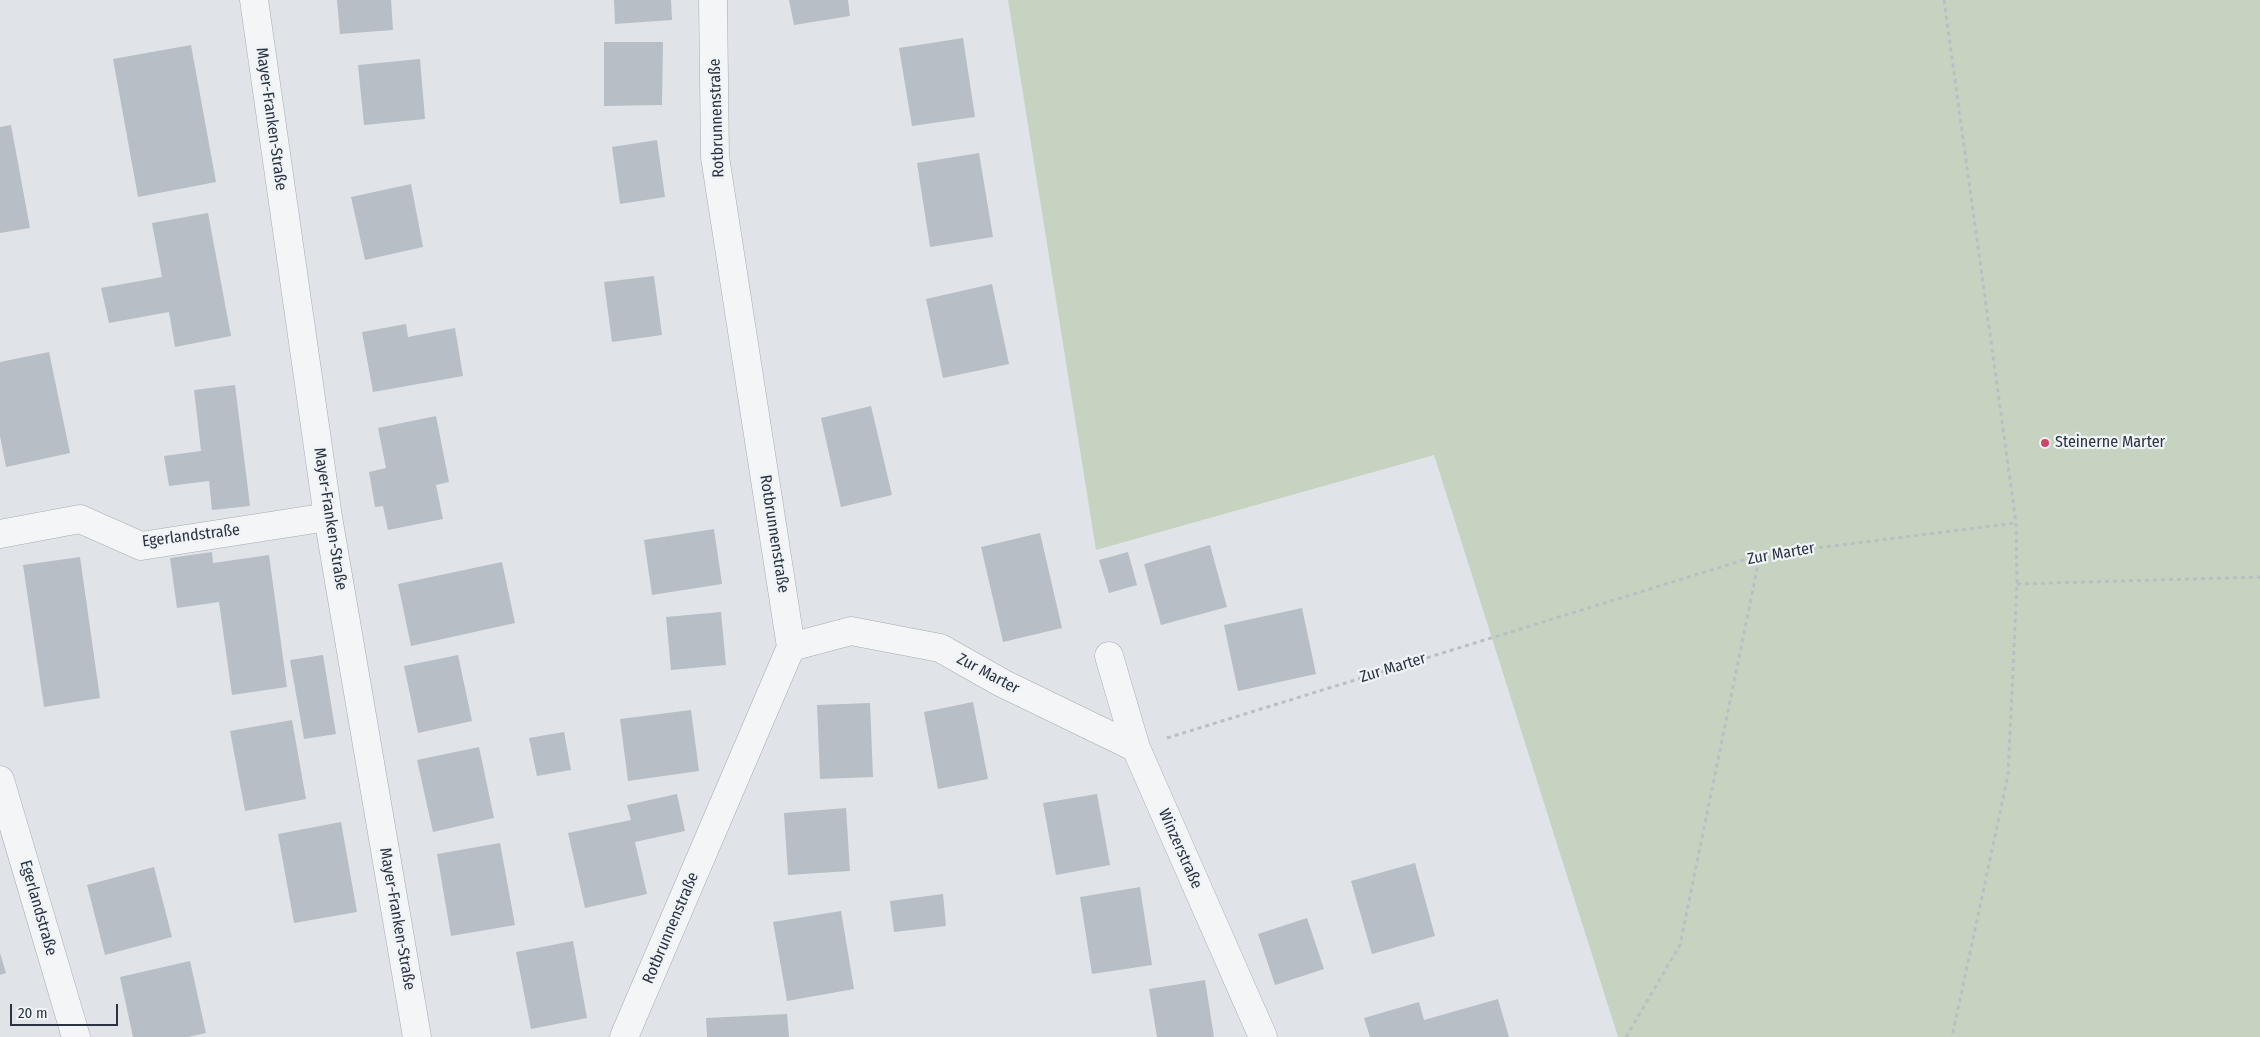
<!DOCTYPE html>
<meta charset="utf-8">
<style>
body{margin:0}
#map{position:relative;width:2260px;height:1037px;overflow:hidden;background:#e0e4e9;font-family:"Fira Sans Condensed",sans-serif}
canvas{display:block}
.scale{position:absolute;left:10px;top:1004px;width:108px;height:22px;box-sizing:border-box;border:2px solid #293341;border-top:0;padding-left:6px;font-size:15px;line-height:18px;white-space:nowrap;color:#293341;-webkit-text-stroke:4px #f0f3f7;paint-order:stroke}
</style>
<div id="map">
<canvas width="2260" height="1037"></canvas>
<div class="scale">20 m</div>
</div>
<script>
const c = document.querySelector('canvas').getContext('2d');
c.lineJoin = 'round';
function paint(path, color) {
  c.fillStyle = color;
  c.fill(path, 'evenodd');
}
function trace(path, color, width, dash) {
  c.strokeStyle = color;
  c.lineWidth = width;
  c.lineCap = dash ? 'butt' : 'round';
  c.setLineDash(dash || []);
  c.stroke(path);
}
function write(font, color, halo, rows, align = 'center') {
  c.font = font + ' "Fira Sans Condensed",sans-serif';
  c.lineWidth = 4.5;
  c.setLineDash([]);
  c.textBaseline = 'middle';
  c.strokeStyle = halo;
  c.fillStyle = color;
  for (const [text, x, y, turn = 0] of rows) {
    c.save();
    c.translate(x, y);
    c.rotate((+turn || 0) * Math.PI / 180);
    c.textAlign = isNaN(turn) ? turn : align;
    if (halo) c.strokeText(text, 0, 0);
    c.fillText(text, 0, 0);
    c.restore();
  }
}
const green = new Path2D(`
 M1008,0H2260V1037H1618L1434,455L1096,550Z`);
const building = new Path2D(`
 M337,0H391L393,30L340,34Z
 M614,0H671L672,20L615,24Z
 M789,0H848L850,16L794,25Z
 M963,38L975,117L912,126L899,48Z
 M604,42H663L662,105L604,106Z
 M191,45L216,182L138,197L113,59Z
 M420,59L425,119L364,125L358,65Z
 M11,125L30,228L0,233V127Z
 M657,140L665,197L620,204L612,147Z
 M979,153L993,237L930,247L917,163Z
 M411,184L423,247L365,260L351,197Z
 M208,213L231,336L175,347L169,312L109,323L101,288L162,277L152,223Z
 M654,276L662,335L612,342L604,282Z
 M992,284L1009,364L943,378L926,299Z
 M406,324L408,337L455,328L463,376L373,392L362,332Z
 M49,352L70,453L6,467L0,436V362Z
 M235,385L250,506L212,510L209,481L169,486L164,456L201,451L194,390Z
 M871,406L892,495L841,507L821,418Z
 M436,416L449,482L436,485L443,519L388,530L383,506L375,507L369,472L386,468L378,428Z
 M714,529L722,584L652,595L644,540Z
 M1040,533L1062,628L1003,642L981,547Z
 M1210,545L1227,607L1161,625L1144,564Z
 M212,552L213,563L269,555L287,687L232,695L219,602L177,608L170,558Z
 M1128,552L1137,585L1109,593L1099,560Z
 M80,557L100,698L44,707L23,565Z
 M502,562L515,623L411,646L398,584Z
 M1302,608L1316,674L1238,691L1224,625Z
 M721,612L726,665L671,670L666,617Z
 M323,655L336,734L304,739L290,660Z
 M458,655L472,721L418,733L404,666Z
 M973,702L988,779L938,789L924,712Z
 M870,703L873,777L820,779L817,705Z
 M691,710L699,771L628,781L620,719Z
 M292,720L306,799L245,811L230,731Z
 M564,732L571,770L537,776L529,738Z
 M479,747L494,818L433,832L417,760Z
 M677,794L685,831L635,842L647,894L585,908L568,833L631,820L627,805Z
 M1097,794L1110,865L1056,875L1043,803Z
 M846,808L850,871L788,875L784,813Z
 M341,822L357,912L294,923L278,834Z
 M500,843L515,925L451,936L437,854Z
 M1415,863L1435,936L1372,954L1351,881Z
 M154,867L172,937L105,955L87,885Z
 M1140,887L1152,965L1092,974L1080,897Z
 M943,894L946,926L894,932L890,901Z
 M841,911L854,989L787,1001L773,922Z
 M1307,918L1324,969L1275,985L1258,934Z
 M573,941L587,1018L531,1029L516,952Z
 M0,953L6,973L0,975Z
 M190,961L206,1033L188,1037H133L120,977Z
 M1205,980L1214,1037H1157L1149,989Z
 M1498,999L1509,1037H1370L1364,1018L1419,1002L1424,1020Z
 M787,1014L789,1037H707L706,1018Z`);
const path = new Path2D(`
 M1944,0L2016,523L2017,584L2008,775L1952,1037
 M2017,584L2260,577
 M1167,738L1760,555L2016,523
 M1626,1037L1680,945L1760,555`);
const street = new Path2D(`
 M254,0L328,517L417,1037
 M0,534L80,519L141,546L328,517
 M791,647L851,631L940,648L1002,683L1136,748
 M1109,656L1136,748L1263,1037
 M0,780L76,1037
 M624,1037L791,647L715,157L713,0`);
const markers = [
 [2045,443,5,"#ce4664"]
];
const streetNames = [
 ["Rotbrunnenstraße",717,118,-92],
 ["Mayer-Franken-Straße",271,119,82],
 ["Mayer-Franken-Straße",330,519,81],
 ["Rotbrunnenstraße",774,534,81],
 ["Egerlandstraße",191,536,-7],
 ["Zur Marter",1781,554,-10],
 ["Zur Marter",1393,668,-17],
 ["Zur Marter",988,674,28],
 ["Winzerstraße",1180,849,66],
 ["Egerlandstraße",38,908,74],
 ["Mayer-Franken-Straße",397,919,80],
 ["Rotbrunnenstraße",671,928,-67]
];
const poiNames = [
 ["Steinerne Marter",2055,443]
];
paint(green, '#c7d3c1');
paint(building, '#b8bec6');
trace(street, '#a5abb3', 29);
trace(path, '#babfc4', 3, [4, 4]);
trace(street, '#f3f5f7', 28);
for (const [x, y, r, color] of markers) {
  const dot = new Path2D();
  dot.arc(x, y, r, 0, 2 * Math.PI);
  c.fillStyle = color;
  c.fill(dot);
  trace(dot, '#f0f3f7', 2);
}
write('16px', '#293341', '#f0f3f7', streetNames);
write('16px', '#293341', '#f0f3f7', poiNames, 'left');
</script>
